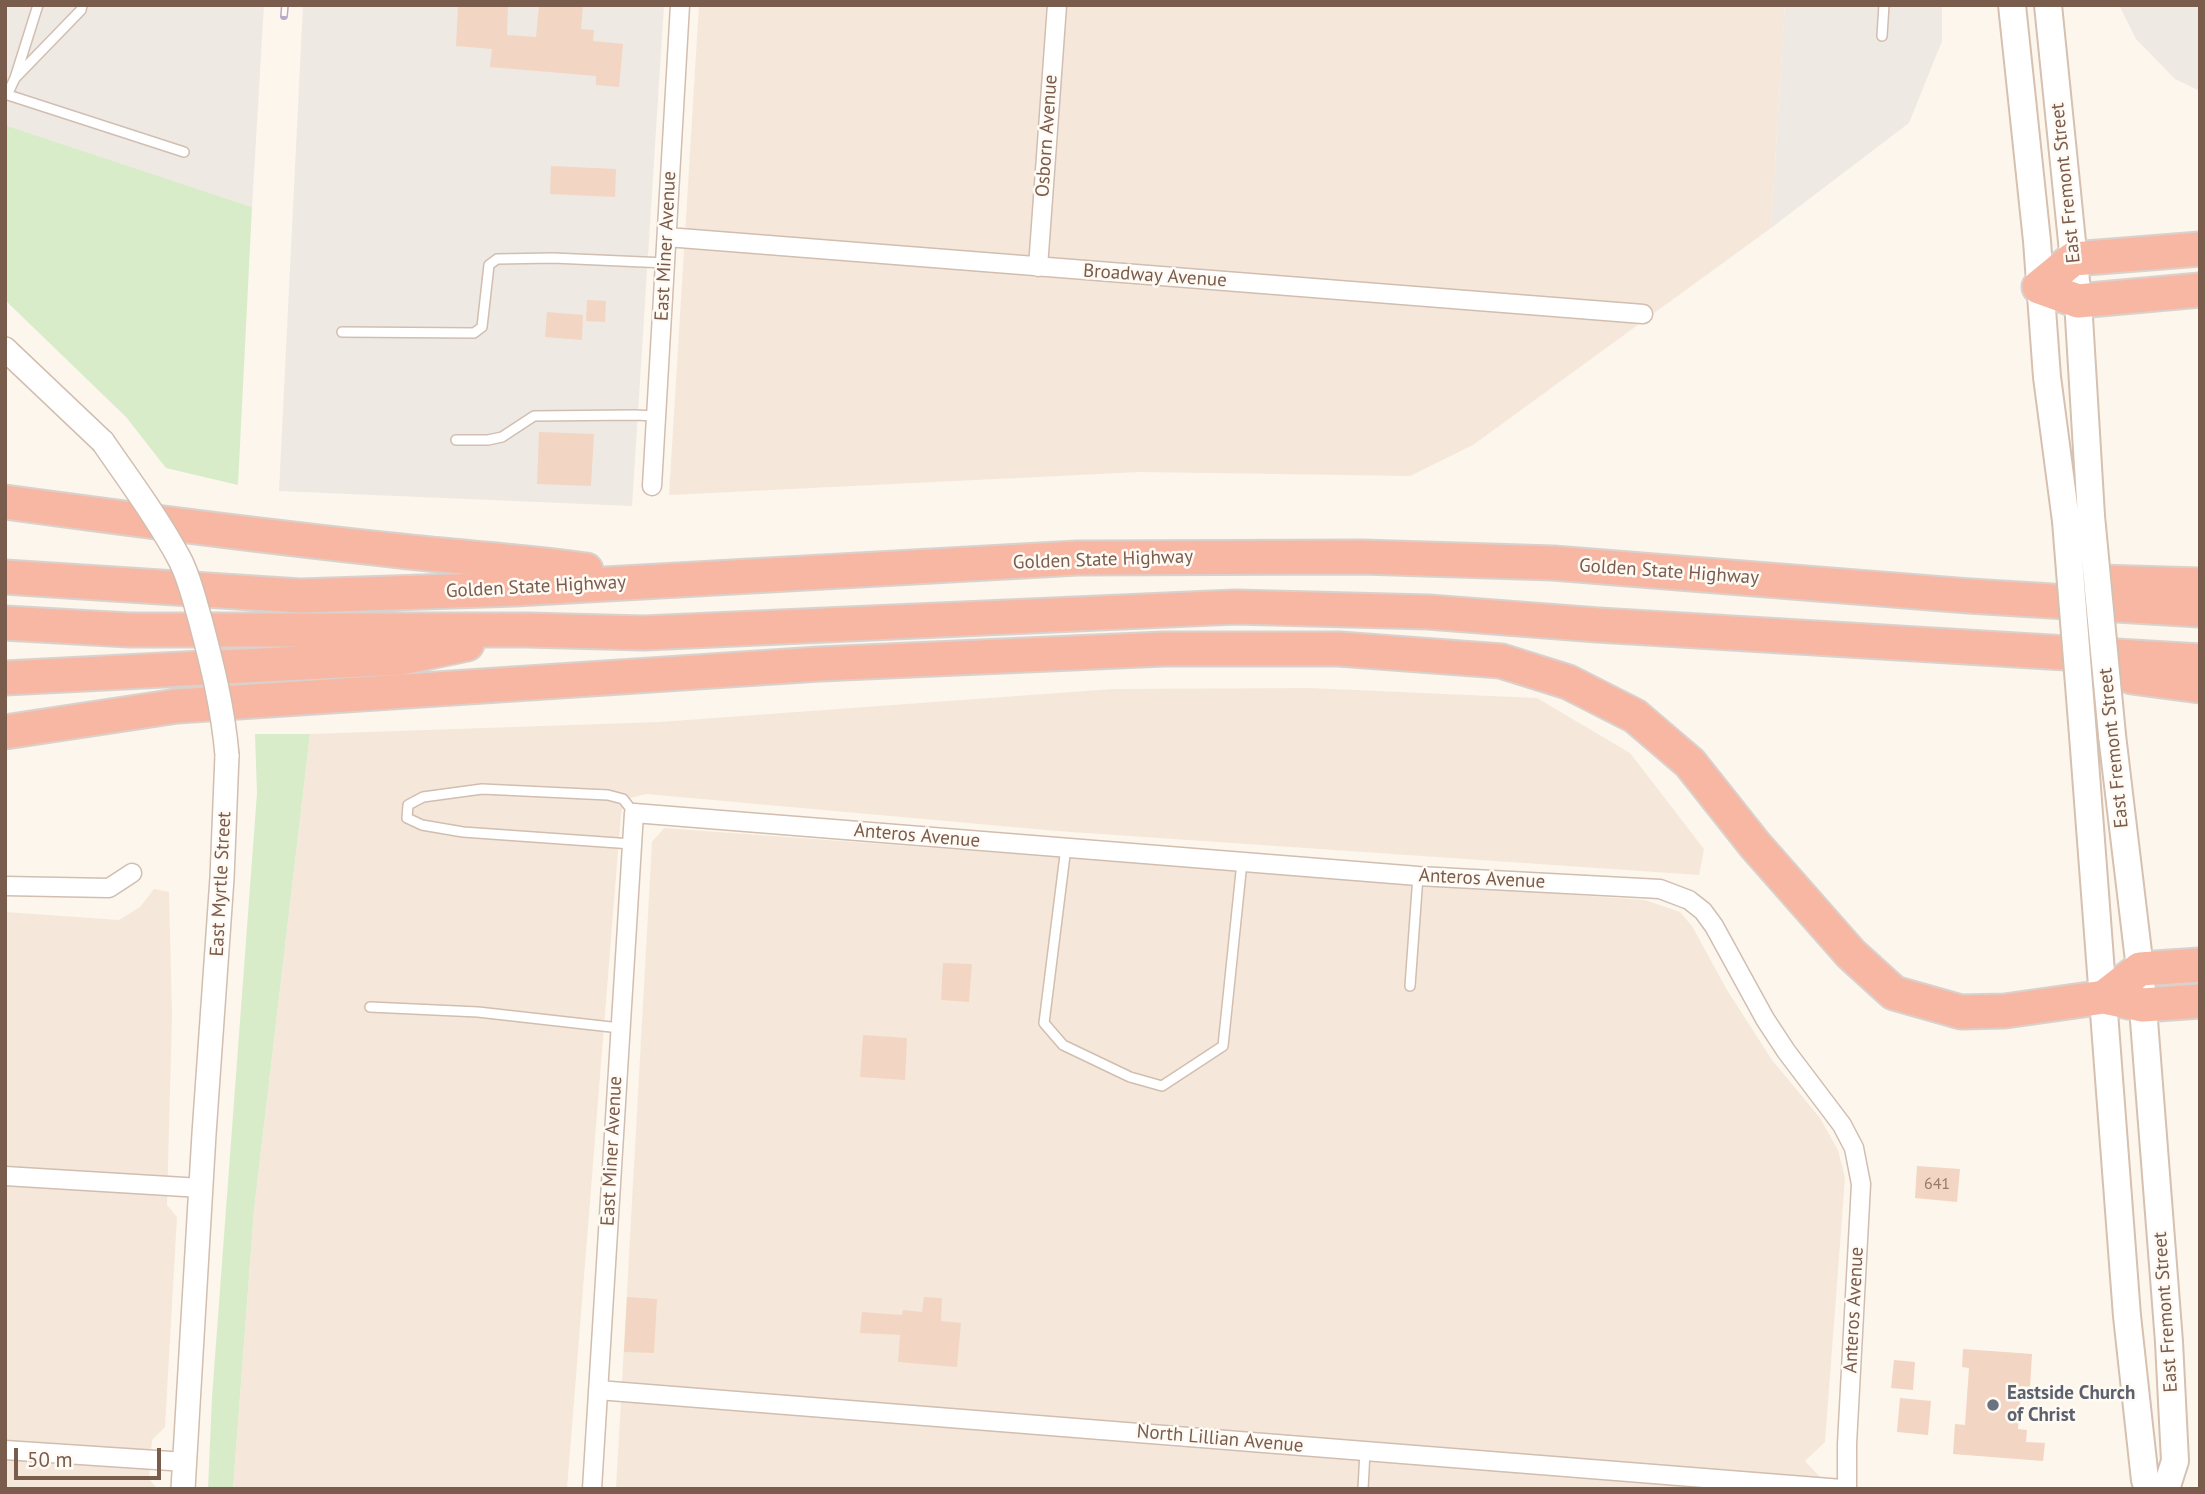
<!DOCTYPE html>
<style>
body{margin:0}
#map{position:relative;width:2205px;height:1494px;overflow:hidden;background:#fdf6ec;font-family:"PT Sans",sans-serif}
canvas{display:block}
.frame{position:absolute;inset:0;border:7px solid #7a5c4d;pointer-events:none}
.scale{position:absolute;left:14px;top:1448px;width:147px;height:32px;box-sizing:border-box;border:4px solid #7a5c4d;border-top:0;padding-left:9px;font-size:21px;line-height:24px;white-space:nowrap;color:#7a5c4d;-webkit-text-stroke:5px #fffaf3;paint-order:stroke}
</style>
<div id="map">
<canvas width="2205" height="1494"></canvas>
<div class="frame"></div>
<div class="scale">50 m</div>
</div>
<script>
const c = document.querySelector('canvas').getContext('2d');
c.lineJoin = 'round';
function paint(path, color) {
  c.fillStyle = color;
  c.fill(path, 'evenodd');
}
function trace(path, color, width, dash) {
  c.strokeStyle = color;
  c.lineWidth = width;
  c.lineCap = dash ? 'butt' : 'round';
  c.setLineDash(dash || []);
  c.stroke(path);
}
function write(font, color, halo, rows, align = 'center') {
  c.font = font + ' "PT Sans",sans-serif';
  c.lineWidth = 5;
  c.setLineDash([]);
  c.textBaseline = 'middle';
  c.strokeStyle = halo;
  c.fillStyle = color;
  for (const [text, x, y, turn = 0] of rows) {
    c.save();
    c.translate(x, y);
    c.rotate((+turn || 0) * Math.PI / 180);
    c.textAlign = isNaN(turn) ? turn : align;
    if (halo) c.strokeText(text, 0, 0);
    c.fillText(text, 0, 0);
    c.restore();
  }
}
const residential = new Path2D(`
 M699,5H1785L1771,228L1473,445L1410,476L1140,472L669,495Z
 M1310,688L1537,698L1630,753L1704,849L1699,875L1057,831L646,794L630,798L623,807L621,814L567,1489H233L254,1210L310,734L659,722L1113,689Z
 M664,828L1645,900L1680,912L1692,926L1727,990L1772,1060L1820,1118L1838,1150L1845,1178L1825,1442L1805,1461L1831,1489H616L652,842Z
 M154,889L169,892L172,1015L167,1205L177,1217L165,1427L152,1440L149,1479L158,1489H5V912L119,920L140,907Z`);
const industrial = new Path2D(`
 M5,5H264L252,207L5,125Z
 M303,5H664L632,506L279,491Z
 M1785,5H1942V41L1909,123L1771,228Z
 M2119,5H2200V91L2175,79L2136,39Z`);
const green = new Path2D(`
 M5,125L252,207L238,485L166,468L126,417L5,300Z
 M255,734H310L254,1210L233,1489H208L212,1397L257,793Z`);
const building = new Path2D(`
 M458,5H508L507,35L536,37L539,5H583L581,29L594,30L593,41L623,44L619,87L596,85V76L490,67L492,49L456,46Z
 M551,166L616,169L615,197L550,194Z
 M587,300L606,301L605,322L586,321Z
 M547,312L583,315L582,340L545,337Z
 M539,432L594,434L591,486L537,484Z
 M943,963L972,964L969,1002L941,1000Z
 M863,1035L907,1038L905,1080L860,1077Z
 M1917,1166L1960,1169L1957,1202L1915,1198Z
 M627,1297L657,1299L654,1353L624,1352Z
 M924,1297L942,1298L941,1321L961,1323L957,1367L898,1362L900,1335L860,1333L862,1312L902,1315L903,1310L922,1312Z
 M1963,1349L2032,1354L2030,1387L2021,1386L2018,1429L2027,1430L2026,1442L2045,1443L2043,1461L1953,1454L1955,1424L1965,1425L1969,1368L1962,1367Z
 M1894,1360L1915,1362L1913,1390L1891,1388Z
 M1900,1398L1931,1401L1928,1435L1897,1432Z`);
const service = new Path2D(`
 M1882,36L1884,5
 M15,78L81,10L82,5
 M5,94L184,152
 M7,95L15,78L38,5
 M342,332L474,333L482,327L489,265L497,259L553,258L666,263
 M456,440H488L502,437L534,416L634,415L656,416
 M632,844L463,832L422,825L407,818L408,805L423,797L482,789L608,795L623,799L634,813
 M1066,847L1044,1023L1063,1045L1130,1077L1162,1086L1223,1046L1242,862
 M1410,986L1418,876
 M370,1007L478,1012L620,1028
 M1363,1489L1365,1451`);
const minor = new Path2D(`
 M667,237L1643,314
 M1038,267L1057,5
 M652,486L680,5
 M5,886L109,888L132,873
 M5,1176L201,1188
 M598,1390L1842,1489
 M5,1450L186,1462
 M592,1489L634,813L1418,876L1660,889L1689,900L1703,911L1714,926L1765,1019L1786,1051L1842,1125L1854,1148L1861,1184L1847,1444V1489`);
const tertiary = new Path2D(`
 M5,349L103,442
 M183,1489L204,1134L222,878L227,755`);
const secondary = new Path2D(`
 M2012,5L2037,241L2047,377L2066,521
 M2048,5L2078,301L2091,516
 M2083,735L2127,1316L2145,1480L2148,1489
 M2112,735L2140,969L2169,1342L2175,1461L2166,1489`);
const motorway = new Path2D(`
 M2039,287L2073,259L2200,249
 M2039,287L2078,301L2200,290
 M5,502C137,520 269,537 401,551C463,558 524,561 586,570
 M5,577L300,596L515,589L1077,558L1362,557L1553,563L1969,596L2200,610
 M2099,582L2200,585
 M5,623L129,630H527L644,633L1235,607L1428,612L1598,625L2200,661
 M2132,677L2200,686
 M5,678L401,658L467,644
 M5,732L177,706L819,664L1164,649H1339L1501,661L1568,682L1635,716L1690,763L1755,845L1851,954L1894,993L1961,1012L2005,1011L2104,997L2143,1005L2200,1001
 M2104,997L2140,969L2200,965`);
const rail = new Path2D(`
 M284,16L285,5`);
const tertiaryBridge = new Path2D(`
 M103,442C129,480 157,517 179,558C189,576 194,599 200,619C212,664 223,708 227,755`);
const secondaryBridge = new Path2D(`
 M2091,516L2112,735
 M2066,521L2083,735`);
const markers = [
 [1993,1405,7,"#6b7280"]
];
const numberNames = [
 ["641",1937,1184]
];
const streetNames = [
 ["Osborn Avenue",1047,136,-86],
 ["East Fremont Street",2066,183,-96],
 ["East Miner Avenue",666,246,-87],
 ["Broadway Avenue",1155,276,4],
 ["Golden State Highway",1103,560,-2],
 ["Golden State Highway",1669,572,4],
 ["Golden State Highway",536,587,-3],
 ["East Fremont Street",2114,748,-96],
 ["Anteros Avenue",917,836,5],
 ["Anteros Avenue",1482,879,3],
 ["East Myrtle Street",221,884,-87],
 ["East Miner Avenue",612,1151,-87],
 ["Anteros Avenue",1854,1310,-87],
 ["East Fremont Street",2166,1312,-94],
 ["North Lillian Avenue",1220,1439,5]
];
const worshipNames = [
 ["Eastside Church",2007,1394],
 ["of Christ",2007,1416]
];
paint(residential, '#f5e8da');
paint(industrial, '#efe9e4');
paint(green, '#d8ecc9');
paint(building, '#f3d5c3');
trace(service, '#d1beb0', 12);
trace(minor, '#d1beb0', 21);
trace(tertiary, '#d1beb0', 26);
trace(secondary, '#d6c0b0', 30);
trace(motorway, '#dad1cd', 37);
trace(service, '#fff', 9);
trace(minor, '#fff', 18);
trace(tertiary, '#fff', 23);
trace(secondary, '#fff', 26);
trace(motorway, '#f7b7a3', 33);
trace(rail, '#b9a8c9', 8);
trace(rail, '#fffaf3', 5, [16]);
trace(tertiaryBridge, '#d1beb0', 26, []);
trace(secondaryBridge, '#d6c0b0', 30, []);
trace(tertiaryBridge, '#fff', 23);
trace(secondaryBridge, '#fff', 26);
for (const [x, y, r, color] of markers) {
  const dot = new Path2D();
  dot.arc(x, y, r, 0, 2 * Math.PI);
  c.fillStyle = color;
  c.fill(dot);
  trace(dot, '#fffaf3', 2.5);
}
write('16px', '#987a6a', null, numberNames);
write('19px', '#7a5c4d', '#fffaf3', streetNames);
write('bold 19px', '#5b616d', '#fffaf3', worshipNames, 'left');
</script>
